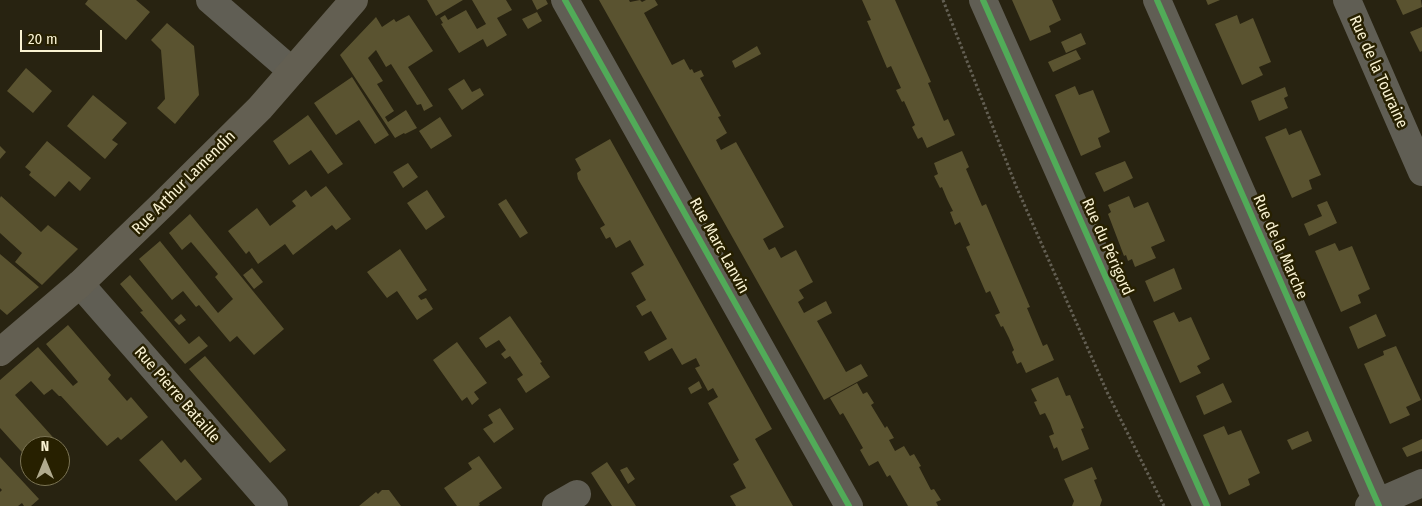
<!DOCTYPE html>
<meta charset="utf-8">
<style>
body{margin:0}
#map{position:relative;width:1422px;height:506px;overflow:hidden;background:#282311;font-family:"Fira Sans Condensed",sans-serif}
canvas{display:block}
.north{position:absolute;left:20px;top:436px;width:50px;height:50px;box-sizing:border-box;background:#272000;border:1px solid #7b7454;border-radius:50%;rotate:0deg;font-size:14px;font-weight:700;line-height:20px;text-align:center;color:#f9f2d2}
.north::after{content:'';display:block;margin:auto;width:18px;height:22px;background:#b0aa8e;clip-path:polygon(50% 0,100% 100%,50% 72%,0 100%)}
.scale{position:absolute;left:20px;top:30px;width:82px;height:22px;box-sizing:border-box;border:2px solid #f9f2d2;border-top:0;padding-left:6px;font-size:15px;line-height:18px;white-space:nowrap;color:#f9f2d2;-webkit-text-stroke:4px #272000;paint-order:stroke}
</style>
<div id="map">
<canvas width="1422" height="506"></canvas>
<div class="north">N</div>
<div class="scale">20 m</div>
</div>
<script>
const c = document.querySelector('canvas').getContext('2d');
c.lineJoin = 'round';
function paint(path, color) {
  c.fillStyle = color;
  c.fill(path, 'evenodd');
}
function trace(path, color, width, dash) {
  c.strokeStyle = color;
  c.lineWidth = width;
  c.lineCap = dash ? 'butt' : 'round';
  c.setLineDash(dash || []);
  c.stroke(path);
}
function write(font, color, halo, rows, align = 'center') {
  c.font = font + ' "Fira Sans Condensed",sans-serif';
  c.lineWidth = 5;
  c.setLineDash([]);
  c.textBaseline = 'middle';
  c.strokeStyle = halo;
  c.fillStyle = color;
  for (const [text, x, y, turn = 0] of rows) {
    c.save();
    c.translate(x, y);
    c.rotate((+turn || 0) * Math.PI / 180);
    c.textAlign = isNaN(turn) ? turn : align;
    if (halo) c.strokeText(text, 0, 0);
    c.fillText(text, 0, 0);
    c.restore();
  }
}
const building = new Path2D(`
 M88,0H136L150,12L126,40L85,4Z
 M427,0H463L436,16Z
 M472,0H506L512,10L497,18L507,35L487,47L483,39L459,53L441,24L443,23L440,18L445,15L448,20L466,10L477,29L486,24Z
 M532,0H546L548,4L537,10Z
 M599,0H629L630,2L640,0L642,2L646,0H655L658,5L644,13L672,65L684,59L690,70L692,69L694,73L701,70L704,76L700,78L721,116L718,117L727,133L716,140L721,150L736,142L784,227L763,239L769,250L775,247L781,258L796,250L813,282L799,290L804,298L798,302L804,313L826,301L832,313L817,321L846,372L861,364L868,376L824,400Z
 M862,0H895L931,82L928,83L944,121L948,119L955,135L927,148L922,137L918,139L912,127L915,125L904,101L902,102L896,90L901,88L891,66L887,68L867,21L871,20Z
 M1012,0H1052L1061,20L1049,26L1051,32L1030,41Z
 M1206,0H1220L1208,5Z
 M1396,0H1421L1422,7L1403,15Z
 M537,12L542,21L528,29L522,19Z
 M409,15L433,51L408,67L433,106L424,111L421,104L417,105L391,64L386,67L376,50L368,58L383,81L377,84L394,111L385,117L388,122L406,110L417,128L405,134L404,133L395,138L340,55L376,17L382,27L394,19L396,22Z
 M1237,15L1240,24L1253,18L1271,62L1259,67L1263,75L1242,85L1215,24Z
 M167,23L194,46L199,95L175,124L157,108L165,99L161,50L151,40Z
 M1422,27V51L1420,52L1410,32Z
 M1081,33L1086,44L1066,53L1061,42Z
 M757,46L761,54L735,68L732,61Z
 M1076,50L1081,59L1053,72L1048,62Z
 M26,68L52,91L33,113L7,91Z
 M352,77L389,135L375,144L359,120L336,135L314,103Z
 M464,79L472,92L480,88L484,95L462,110L448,89Z
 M1075,86L1079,95L1093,90L1110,132L1098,138L1101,147L1081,156L1055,95Z
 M1285,87L1288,96L1284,98L1288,108L1259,121L1251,101Z
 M93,95L127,123L112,140L118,144L105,159L67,126Z
 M308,115L343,164L328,174L311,150L289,165L273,141Z
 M440,117L452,136L431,149L419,131Z
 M1286,128L1289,135L1301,130L1321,175L1309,180L1312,189L1292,198L1265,137Z
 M610,139L772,429L755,439L793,506H736L730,496L746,488L733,464L739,460L708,403L718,397L713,388L708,391L702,380L695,368L700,366L696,358L682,365L672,348L649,361L644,352L667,339L651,311L642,316L636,306L646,300L631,273L644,265L630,240L616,248L610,237L606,239L600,228L605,225L578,179L577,173L581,170L575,159Z
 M47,141L91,178L80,191L69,181L55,197L29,175L31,172L25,167Z
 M0,146L6,152L0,159Z
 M962,151L969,167L966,169L982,206L986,204L1030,307L1027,308L1043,346L1047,344L1054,360L1026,373L1021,362L1017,364L1012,352L1014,350L1009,338L1003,326L1001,327L995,315L1000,313L990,291L986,293L966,247L970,245L960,222L955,225L950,212L953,211L947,199L942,187L940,188L934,176L938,174L934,163Z
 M1125,161L1133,178L1104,192L1095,173Z
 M408,163L418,177L403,188L393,172Z
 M326,186L351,219L336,230L332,225L293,255L285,244L258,264L249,251L246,254L228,231L257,208L270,226L296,206L292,201L306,190L311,197Z
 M427,190L445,217L426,230L407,203Z
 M1,196L41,232L48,225L78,249L42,285L15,262L22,253L0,233V198Z
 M1129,196L1134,208L1148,202L1165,241L1151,247L1156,258L1135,267L1132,259L1128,261L1126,255L1124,256L1108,214L1111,212L1108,205Z
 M506,199L528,233L520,238L498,204Z
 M1327,201L1337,223L1309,236L1304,224L1322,216L1317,205Z
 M190,214L284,329L254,355L237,336L230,342L199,305L196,307L183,291L172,300L139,259L160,241L218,313L233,299L215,277L218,274L191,242L182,250L169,233Z
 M1335,243L1339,251L1352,246L1370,289L1358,295L1361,303L1341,312L1315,251Z
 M400,249L427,290L418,296L421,300L426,298L433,309L417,320L397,291L387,298L367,272Z
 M0,254L39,287L7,315L0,309Z
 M252,268L263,282L254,289L243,275Z
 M1174,268L1182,289L1154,302L1145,281Z
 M130,275L189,344L199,336L208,346L185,364L140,312L143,311L120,284Z
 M1174,312L1179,322L1191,317L1210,359L1197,366L1201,373L1180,383L1153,321Z
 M181,314L186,320L179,325L174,320Z
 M1376,314L1386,336L1358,349L1349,327Z
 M510,316L542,362L540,363L550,377L526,393L517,379L523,375L510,356L505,359L501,354L506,350L499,340L486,348L479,338Z
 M68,325L111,375L108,379L127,401L131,397L148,417L121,440L118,437L107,446L61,396H59L52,389L44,395L31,381L15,395L69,455L60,463V446H30V461L0,428V380L38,347L73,386L78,382L46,344Z
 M457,342L487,383L474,392L479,399L472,405L467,397L462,401L433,360Z
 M1396,346L1421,400L1406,407L1410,415L1390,424L1364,364L1384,355L1383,351Z
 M205,356L286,450L270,463L189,369Z
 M1058,377L1066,396L1070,395L1084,428L1081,429L1089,449L1062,461L1057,447L1054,449L1049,436L1054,434L1050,423L1045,413L1040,415L1034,402L1037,401L1031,389Z
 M699,381L702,388L691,394L688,388Z
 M857,383L863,394L867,392L874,403L871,405L885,428L887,426L894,438L889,440L895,451L904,446L910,456L914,454L921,466L919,467L931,490L934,489L941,500L936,502L938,506H908L890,475L887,477L878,461L869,466L860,450L863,448L843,413L840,415L830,398Z
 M1223,383L1232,402L1204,415L1196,396Z
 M500,408L514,429L494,443L483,429L493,423L488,415Z
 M1224,426L1228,435L1241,430L1260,473L1248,479L1250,485L1229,495L1203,435Z
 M1308,431L1312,441L1292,450L1287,440Z
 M1422,439V451L1407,457L1402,448Z
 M162,440L181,463L185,459L202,479L176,501L139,460Z
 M479,456L502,488L479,503L480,505L478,506H457L444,488L472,469L468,463Z
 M0,457L39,499L31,506H24L22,503L18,506H0V492L2,490L0,488Z
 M607,462L636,506H612L591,473Z
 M627,467L635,479L628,484L620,470Z
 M1092,467L1097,479L1094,480L1102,500L1100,506H1072L1074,501L1064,479Z
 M382,490H389L401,506H359L376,492L378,494Z`);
const path = new Path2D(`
 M943,0L1016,186L1107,392L1164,506`);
const street = new Path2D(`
 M210,0L292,71
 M565,0L849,506
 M983,0L1207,506
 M1157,0L1379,506
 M1347,0L1422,172
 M80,284L274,506
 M556,506L577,494
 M1369,506L1422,483`);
const secondary = new Path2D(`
 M0,352L80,284L163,204L260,108L354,0`);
const cycleway = new Path2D(`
 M565,0L849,506
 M983,0L1207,506
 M1157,0L1379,506`);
const streetNames = [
 ["Rue de la Touraine",1378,72,66],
 ["Rue Arthur Lamendin",184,183,-45],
 ["Rue Marc Lanvin",719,246,61],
 ["Rue du Périgord",1107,247,66],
 ["Rue de la Marche",1280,247,66],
 ["Rue Pierre Bataille",177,395,49]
];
paint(building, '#5a5330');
trace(path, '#635f53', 3, [2.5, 2.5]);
trace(street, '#605e54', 28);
trace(secondary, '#635f52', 28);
trace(cycleway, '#51ab58', 6);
write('16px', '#f9f2d2', '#272000', streetNames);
</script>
